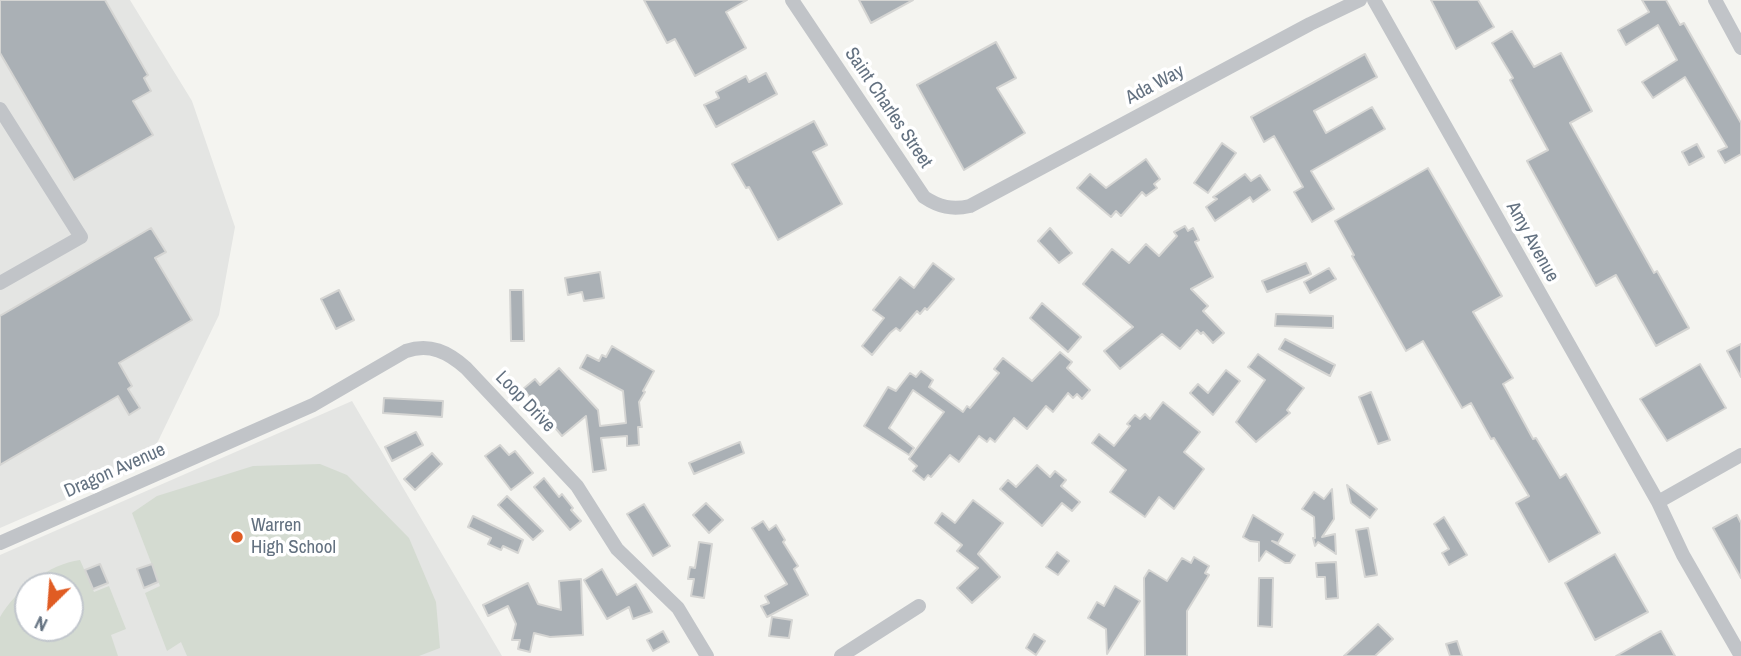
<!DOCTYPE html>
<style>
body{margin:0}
#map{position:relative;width:1741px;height:656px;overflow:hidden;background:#f4f4f0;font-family:"Archivo Narrow",sans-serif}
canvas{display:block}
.north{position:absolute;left:14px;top:572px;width:70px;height:70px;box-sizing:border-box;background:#fff;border:2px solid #c1c6cc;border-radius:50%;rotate:205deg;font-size:19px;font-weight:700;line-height:28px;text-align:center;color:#637180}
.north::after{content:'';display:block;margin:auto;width:24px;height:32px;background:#e05c23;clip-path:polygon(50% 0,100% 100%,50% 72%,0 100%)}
</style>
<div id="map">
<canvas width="1741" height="656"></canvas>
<div class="north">N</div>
</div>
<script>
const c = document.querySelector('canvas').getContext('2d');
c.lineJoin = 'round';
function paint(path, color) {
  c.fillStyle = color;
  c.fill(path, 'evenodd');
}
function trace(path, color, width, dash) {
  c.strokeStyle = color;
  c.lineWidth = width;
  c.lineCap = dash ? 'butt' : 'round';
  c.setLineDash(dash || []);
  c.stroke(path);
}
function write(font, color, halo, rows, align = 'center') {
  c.font = font + ' "Archivo Narrow",sans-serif';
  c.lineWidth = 7;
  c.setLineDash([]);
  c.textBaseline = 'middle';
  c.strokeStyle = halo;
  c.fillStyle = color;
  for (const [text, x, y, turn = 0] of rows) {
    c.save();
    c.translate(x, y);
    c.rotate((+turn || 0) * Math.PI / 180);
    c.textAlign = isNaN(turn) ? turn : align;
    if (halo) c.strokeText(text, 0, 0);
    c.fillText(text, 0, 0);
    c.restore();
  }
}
const built = new Path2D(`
 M0,0H130L192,101L235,227L219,315L147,464L0,528Z
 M352,401L502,656H0V555ZM28,586H70V628H28Z`);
const green = new Path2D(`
 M320,464L347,475L409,538L436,602L440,648L419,656H187L181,642L167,651L145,593L160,586L132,513L157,496L253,466Z
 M80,560L94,592L109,586L126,629L111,635L118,656H0V617C16,590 49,564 80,560ZM28,586H70V628H28Z`);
const building = new Path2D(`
 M0,0H105L148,75L144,78L151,91L133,101L153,135L74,180L0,53Z
 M644,0H747L726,12L746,48L695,76L675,39L667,43Z
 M859,0H913L871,23Z
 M1431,0H1478L1494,27L1456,49Z
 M1642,0H1666L1680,25L1684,23L1741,123V154L1725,163L1718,151L1727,147L1685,77L1653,98L1642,82L1677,60L1658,25L1626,45L1618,30L1649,12Z
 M1512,31L1534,67L1561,53L1592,111L1570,123L1654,273L1657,271L1689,328L1656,346L1616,275L1596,286L1527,161L1548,150L1510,80L1513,78L1492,43Z
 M996,42L1016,78L997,88L1025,133L964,170L917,85Z
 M1365,54L1377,77L1314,111L1326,133L1372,107L1385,129L1311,171L1334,209L1312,222L1294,192L1303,187L1274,136L1264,142L1251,117Z
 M766,73L777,94L716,127L704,105L719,98L716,92L746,76L749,82Z
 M814,121L827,145L813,152L842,204L778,240L749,187L746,188L732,164Z
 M1222,143L1236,153L1208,193L1194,183Z
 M1697,144L1704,157L1689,165L1682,152Z
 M1146,159L1160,179L1154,184L1157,188L1146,196L1142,192L1121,216L1116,211L1111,217L1077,188L1090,174L1106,188Z
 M1428,168L1502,296L1473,312L1513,378L1503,384L1533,439L1536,438L1560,478L1566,474L1600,533L1549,562L1516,503L1529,496L1494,438L1491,439L1471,403L1462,408L1423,341L1406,351L1352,256L1354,255L1335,221Z
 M1245,174L1251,181L1260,175L1270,190L1253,202L1250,197L1215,221L1206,207L1217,199L1213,197Z
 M1185,226L1188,231L1193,228L1199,240L1195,242L1213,277L1191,289L1208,306L1203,311L1224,333L1213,343L1203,332L1201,334L1197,330L1180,349L1162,334L1120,369L1104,351L1133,327L1083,284L1112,249L1129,263L1146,244L1159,256L1177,236L1174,232Z
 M151,228L166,252L155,258L192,320L119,363L132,386L128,389L140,408L129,415L118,396L0,465V316Z
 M1050,228L1072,253L1059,263L1038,241Z
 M933,263L954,279L927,310L925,308L920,314L917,311L900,331L896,328L890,333L872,355L862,346L884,318L873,310L900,277L914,288Z
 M1306,263L1311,274L1267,292L1262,281Z
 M1329,268L1336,279L1310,293L1304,282Z
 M600,272L604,298L584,301L582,292L568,295L565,278Z
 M339,290L354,320L336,329L321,299Z
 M510,290H523L524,341H511Z
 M1042,303L1081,337L1068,352L1030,318Z
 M1276,314L1333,316V328L1275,326Z
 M1285,339L1335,365L1330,376L1279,349Z
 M1741,344V377L1727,351Z
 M612,346L654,371L643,391L645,392L639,402L642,427H638L639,445L627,446V436L601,438L606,470L593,472L586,416L562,436L523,389L535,379L540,385L559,368L598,410L600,426L626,423L623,391L580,368L587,355L599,361L602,355L606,357Z
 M1060,352L1072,362L1067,368L1090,390L1082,399L1077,394L1073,398L1068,393L1053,412L1046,406L1027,429L1014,418L995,442L990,438L987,442L979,436L959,462L950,455L931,477L928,475L924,480L913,471L917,466L909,459L944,412L913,390L889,428L914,448L909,455L864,426L888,387L896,391L910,373L916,377L921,371L933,380L929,387L963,412L967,406L970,408L999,373L994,369L1003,358L1032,381Z
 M1258,354L1304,388L1287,410L1290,413L1256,442L1236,422L1265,380L1248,367Z
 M1700,364L1726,408L1667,441L1640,399Z
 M1226,370L1240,381L1213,415L1190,393L1198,384L1208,393Z
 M1371,392L1390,440L1378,444L1359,397Z
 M384,398L443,401L442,417L383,413Z
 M1163,402L1200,432L1184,452L1204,469L1174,509L1159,497L1145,517L1110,492L1126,470L1092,443L1099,434L1114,446L1130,426L1127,424L1135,415L1140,419L1145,414L1150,419Z
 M416,432L423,445L392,461L385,447Z
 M740,442L744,453L694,474L689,463Z
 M500,445L509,455L515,451L533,473L511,490L485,456Z
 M432,453L442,464L415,490L404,479Z
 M1037,465L1050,477L1055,471L1066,480L1061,486L1080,502L1072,511L1062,503L1042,526L1000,489L1008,480L1016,487Z
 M544,478L559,497L562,494L573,508L571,510L581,521L570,530L534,487Z
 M1347,485L1377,509L1370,518L1351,503Z
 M1332,489L1334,519L1322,537L1335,534L1336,554L1318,542L1315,546L1313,538H1315L1314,517L1302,509L1314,492L1324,499Z
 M507,496L543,531L533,540L498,505Z
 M973,500L1003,523L978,554L1000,577L972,603L957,588L978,568L957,551L962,545L935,523L942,513L955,523Z
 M706,503L723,520L709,533L693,515Z
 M644,504L670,546L653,556L627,514Z
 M1253,515L1283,534L1278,543L1272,541L1295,555L1290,563H1285L1266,551L1259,561V542L1250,541L1243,537Z
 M1737,515L1741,523V578L1713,528Z
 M473,516L523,540L518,553L503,546L501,550L488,544L491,538L468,527Z
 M1444,517L1467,555L1449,565L1442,553L1449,549L1434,524Z
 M763,521L769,530L776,525L785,540L783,542L798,566L794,569L808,595L767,617L761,606L769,603L765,596L787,584L752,528Z
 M1368,528L1377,575L1365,577L1356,530Z
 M699,542L712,544L704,598L691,596L694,579H688L690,567L695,568Z
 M1057,552L1069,561L1058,575L1046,567Z
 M1615,554L1648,612L1595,640L1565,583Z
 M1194,557L1209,566L1205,573L1209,575L1187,611V656H1145L1144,578L1149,570L1167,581L1182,558L1191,563Z
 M1336,562L1338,598L1326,599L1325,577H1317L1316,563Z
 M100,564L108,583L93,589L85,570Z
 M152,564L158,582L144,588L137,569Z
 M602,569L617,595L636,584L652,612L633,619L629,607L607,619L584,580Z
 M1259,578H1273L1272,627L1258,626Z
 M581,579L583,635L550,637L534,633L530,652L518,649L520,640H512L516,624L508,606L488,616L483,605L528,583L538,604L561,610L559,581Z
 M1115,586L1140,601L1107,654L1106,629L1088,618L1097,602L1104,606Z
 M772,617L792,620L789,638L769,636Z
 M1378,624L1393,639L1375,656H1344Z
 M663,631L669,642L653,651L647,640Z
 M1661,631L1675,656H1616L1653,635Z
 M1034,634L1045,641L1036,655L1026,648Z
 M1457,641L1462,656H1450L1446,644Z`);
const street = new Path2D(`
 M792,0L924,197C939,207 952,210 970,206L1310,24L1360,0
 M1374,0L1658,502L1683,555L1741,656
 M1715,0L1741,48
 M0,109L81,237L0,283
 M1658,502L1741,455
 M0,543L313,405L406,351C430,343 448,352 466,368L577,486L617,549L678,608L707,656
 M841,656L919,606`);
const markers = [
 [237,537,7,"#e05c23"]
];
const streetNames = [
 ["Ada Way",1155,85,-28],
 ["Saint Charles Street",888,108,56],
 ["Amy Avenue",1532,242,61],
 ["Loop Drive",525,402,46],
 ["Dragon Avenue",115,471,-24]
];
const poiNames = [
 ["Warren",251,526],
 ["High School",251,548]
];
paint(built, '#e4e5e3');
paint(green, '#d4dbd1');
paint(building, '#aab0b5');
trace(building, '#d5d5d3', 2);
trace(street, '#c1c4c8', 14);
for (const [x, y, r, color] of markers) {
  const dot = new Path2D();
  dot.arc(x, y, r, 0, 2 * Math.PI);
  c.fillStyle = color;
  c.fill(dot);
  trace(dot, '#fff', 2.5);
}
write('19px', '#637180', '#fff', streetNames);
write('19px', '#637180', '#fff', poiNames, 'left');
</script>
